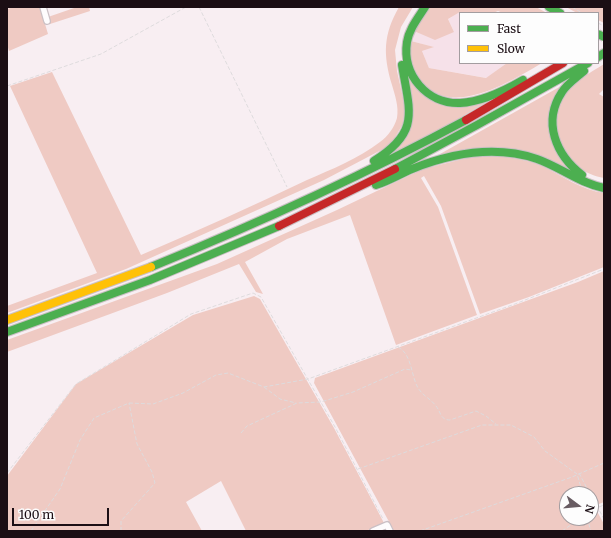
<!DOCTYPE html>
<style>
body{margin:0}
#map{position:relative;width:611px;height:538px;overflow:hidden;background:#f8eef2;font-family:Merriweather,serif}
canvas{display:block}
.frame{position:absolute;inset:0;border:8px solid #1b0e14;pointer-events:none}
.legend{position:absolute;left:459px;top:12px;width:140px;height:52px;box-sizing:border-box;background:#fdfdfd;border:1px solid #a39da0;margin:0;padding:5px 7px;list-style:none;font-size:12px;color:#1b0e14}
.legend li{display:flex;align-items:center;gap:8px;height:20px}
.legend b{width:20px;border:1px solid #a39da0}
.north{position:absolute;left:559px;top:486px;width:40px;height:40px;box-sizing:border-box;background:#fdfdfd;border:1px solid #a39da0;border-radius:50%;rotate:106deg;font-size:11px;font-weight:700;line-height:16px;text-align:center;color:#1b0e14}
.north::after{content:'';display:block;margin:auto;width:14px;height:18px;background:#685c62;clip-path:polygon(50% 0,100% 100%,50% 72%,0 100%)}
.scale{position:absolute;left:12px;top:508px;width:97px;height:18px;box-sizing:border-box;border:2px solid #1b0e14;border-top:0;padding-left:5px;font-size:12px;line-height:14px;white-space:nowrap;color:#1b0e14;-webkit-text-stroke:3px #fdfdfd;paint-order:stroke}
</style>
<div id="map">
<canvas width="611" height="538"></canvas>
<div class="frame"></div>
<ul class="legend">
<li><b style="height:5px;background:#4caf50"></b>Fast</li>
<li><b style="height:5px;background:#ffc107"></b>Slow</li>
</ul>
<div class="north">N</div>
<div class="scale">100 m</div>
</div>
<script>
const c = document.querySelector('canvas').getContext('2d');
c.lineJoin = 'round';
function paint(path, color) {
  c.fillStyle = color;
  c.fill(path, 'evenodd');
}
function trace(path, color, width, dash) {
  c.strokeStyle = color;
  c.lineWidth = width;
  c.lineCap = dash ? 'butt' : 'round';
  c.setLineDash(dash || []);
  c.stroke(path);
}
const built = new Path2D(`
 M460,12L462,13H460V63H507L487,78L429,68L422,51L433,47L411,41L414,31L454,32L448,19Z`);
const green = new Path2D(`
 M14,7H40L48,34L9,51L7,44V9Z
 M77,7H89L90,11L50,24L48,17Z
 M399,7H413L401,27L395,50L397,71L405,107L403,124L394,139L387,147L324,180L126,269L7,313V306L97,273L10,86L52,72L141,255C197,231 253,206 307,180C332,169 358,159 380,142C388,136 394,128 397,118C399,106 395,96 392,85C383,55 383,35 399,7Z
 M429,7H536L547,13H503L498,11L493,13L460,12L448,19L454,32L435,40L414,31Z
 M566,7H602L604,8V23L598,20V13H577Z
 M411,41L434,47L422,51L429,68L486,78L507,63H542C511,81 455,117 423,84C418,78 412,70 411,63C410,56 411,48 411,41Z
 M604,64V89L599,94L604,97V178C568,172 546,133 562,99C570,83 590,73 604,64Z
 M408,75L436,101L494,98L451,123L383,159L406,135Z
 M563,85L551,114L572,172L538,156L440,154Z
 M498,156C514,158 529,160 544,167C564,177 582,190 604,193V267L529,297L480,314L441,206L424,176L421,178L438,207L477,315L396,345L350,215L287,239L245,262L263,294L256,292L239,264L167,293L7,352V340L217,264L337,210L423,169L471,157Z
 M604,271V502L594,506L604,524V531H394L314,383L315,378L578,282ZM567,494H591V518H567Z
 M254,296L260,299L334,428L384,523L366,531H246L221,481L186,502L202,531H7V476L76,384L193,315Z`);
const path = new Path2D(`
 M199,7L287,187
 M572,7L582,13
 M598,23L604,26
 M7,86L101,54L186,7
 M398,347C412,354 411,376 418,388C423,396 431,399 436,406C441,412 440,420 450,420L476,411L486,416L496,424
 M264,387L280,399L296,403
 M241,433L247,426L297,403L321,402L353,392L405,369L411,370
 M358,469L482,425H511L534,437L545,451L577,474L583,494
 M7,473L76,384L191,314L253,293L261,297L335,427L383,519
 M579,473L590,494
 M591,495L604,519
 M599,507L604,505
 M587,518L591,531
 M31,531L60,489L80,440L94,418L129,403L153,404L183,393L216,375L228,373L264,387L308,379L515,304L604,269
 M121,531V521L155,483L152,472L137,444L129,403
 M420,531L572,477L604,463
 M562,531L581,518`);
const street = new Path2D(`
 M43,7L47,21
 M373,531L387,525L390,531`);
const fast = new Path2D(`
 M425,7C418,18 409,29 407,42C402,75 427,104 460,103C482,102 504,91 523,80
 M549,7L560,13
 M598,57L604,53
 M374,161C420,132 410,113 402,65
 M395,169L477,125L588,63
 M582,175C556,155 542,122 562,92C567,84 576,78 584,71
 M376,185C389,181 400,174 412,169C452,153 495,145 537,159C560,167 579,183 604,188
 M151,267C259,223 364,175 466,120
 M7,332L150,280L279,226`);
const slow = new Path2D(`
 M7,320L151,267`);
const jam = new Path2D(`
 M466,120L563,63
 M279,226L395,169`);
const fastBridge = new Path2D(`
 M598,34L604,37`);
paint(built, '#f6e1e9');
paint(green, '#efcac3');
trace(street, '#cbc0c5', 8);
trace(fast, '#cbc0c5', 10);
trace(slow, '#cbc0c5', 10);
trace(jam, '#cbc0c5', 10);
trace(path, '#dedbdd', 1, [4, 2]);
trace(street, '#fefcfd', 5.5);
trace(fast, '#4caf50', 8);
trace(slow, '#ffc107', 8);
trace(jam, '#c62828', 8);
trace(fastBridge, '#cbc0c5', 10, []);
trace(fastBridge, '#4caf50', 8);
</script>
